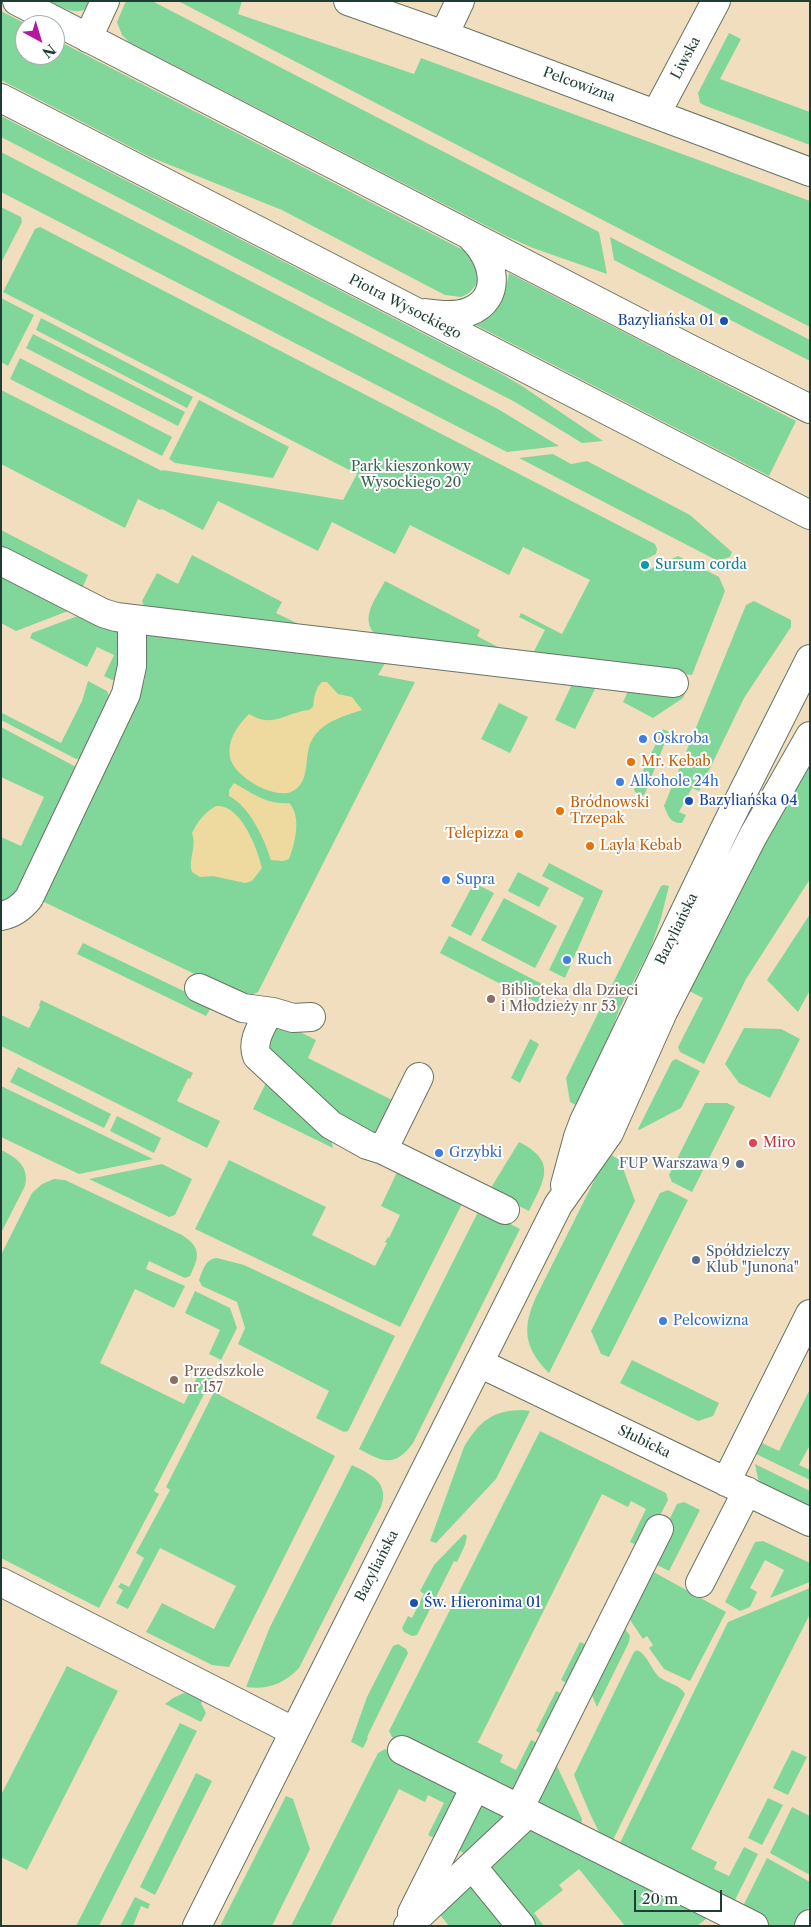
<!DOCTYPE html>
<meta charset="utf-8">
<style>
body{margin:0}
#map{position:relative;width:811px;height:1927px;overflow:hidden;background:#f1debe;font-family:"Libre Caslon Text",serif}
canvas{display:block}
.frame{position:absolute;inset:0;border:2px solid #1f3d34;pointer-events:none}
.north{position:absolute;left:15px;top:15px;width:50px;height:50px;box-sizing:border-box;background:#fff;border:1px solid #a5b1ae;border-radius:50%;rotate:141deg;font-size:14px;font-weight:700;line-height:20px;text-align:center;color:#1f3d34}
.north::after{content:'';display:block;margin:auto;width:18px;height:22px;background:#b5179e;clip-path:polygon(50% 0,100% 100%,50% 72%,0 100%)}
.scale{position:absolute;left:634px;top:1890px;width:88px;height:22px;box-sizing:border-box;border:2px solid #1f3d34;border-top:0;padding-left:6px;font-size:15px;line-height:18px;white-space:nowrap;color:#1f3d34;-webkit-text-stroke:4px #fff;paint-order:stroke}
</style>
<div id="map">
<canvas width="811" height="1927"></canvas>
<div class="frame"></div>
<div class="north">N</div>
<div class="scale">20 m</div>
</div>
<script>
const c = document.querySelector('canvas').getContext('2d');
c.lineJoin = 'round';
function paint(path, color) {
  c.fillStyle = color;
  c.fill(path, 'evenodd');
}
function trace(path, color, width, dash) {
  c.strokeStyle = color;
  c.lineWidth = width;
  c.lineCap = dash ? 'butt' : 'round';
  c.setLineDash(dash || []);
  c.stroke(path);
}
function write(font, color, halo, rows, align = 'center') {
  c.font = font + ' "Libre Caslon Text",serif';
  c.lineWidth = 4;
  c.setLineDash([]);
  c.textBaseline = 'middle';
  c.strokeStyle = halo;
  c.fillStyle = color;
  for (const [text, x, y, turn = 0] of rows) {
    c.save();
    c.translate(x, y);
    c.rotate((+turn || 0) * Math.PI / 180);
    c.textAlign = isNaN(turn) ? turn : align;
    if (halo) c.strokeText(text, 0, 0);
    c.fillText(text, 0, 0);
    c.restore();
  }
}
const green = new Path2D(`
 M50,1H96C79,18 69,11 50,1Z
 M126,1H152L599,232L607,274L533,248L508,237L129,42L122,35L117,22Z
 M178,1H242L238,14L414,74L421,58L810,201V327Z
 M1,11L28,25H25V55H55V39L467,252L475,258L479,281L476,285L469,293L461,297L445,295L282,210L150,157L1,80Z
 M729,33L741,39L720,79L810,112V145L706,106L700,103L698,93Z
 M1,116L500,373L522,386L603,441L582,443L515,402L1,137Z
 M1,152L498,409L559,446L507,452L1,192Z
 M1,207L21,217L22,222L1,263Z
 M40,227L655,544L657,549L656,554L640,562L644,572L678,556L719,577L725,591L692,675L531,657L545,630L519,617L521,613L562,634L590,580L523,547L509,575L410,525L395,554L332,522L318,551L218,501L203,530L162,509L160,510L138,499L125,528L1,464V390L162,471L163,470L343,500L357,474L3,292L35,229Z
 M610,237L810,340V361L614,260Z
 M509,273L796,421L769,476L470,322C491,306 505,302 509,273Z
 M1,298L34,315L8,366L1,362Z
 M41,318L193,397L187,408L36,330Z
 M33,334L185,412L178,426L26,348Z
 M20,358L172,437L162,456L10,379Z
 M199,400L289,447L273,478L175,463L169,459Z
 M553,454L571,464L587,461L690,515L732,552L730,557L718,561L519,458Z
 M1,530L88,575L81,591L1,550Z
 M192,555L282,602L276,613L305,627L148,610L144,606L142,601L157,573L178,584Z
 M1,571L71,607L68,611L16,631L1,623Z
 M385,581L480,630L477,636L500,648L498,653L375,634C359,618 377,597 385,581Z
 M754,601L791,620V627L744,698L699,791L692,788L679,812L686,815L682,823C670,824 668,815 664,806L746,605Z
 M83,614L120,633L122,678L112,680L104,676L114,655L97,647L87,667L30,638L32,633Z
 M143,632L388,658L378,675L415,682L258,992L245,998L42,901L135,702L137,703L141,695L139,693L145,679Z
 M574,680L598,683L575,729L555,720Z
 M88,681L107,691L110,698L83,758L76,759L1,720L2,713L61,743L82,701Z
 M630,687L685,693L683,698L653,718L623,702Z
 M499,703L528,717L510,753L481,739Z
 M1,727L76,767L77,772L22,888L1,906V837L21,846L44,797L1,777Z
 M663,729L669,732L644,796L635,792L634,789Z
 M810,765V879L746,979L704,1064L680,1052L678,1047L703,998L689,991L767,837Z
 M549,863L603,891L565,978L549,970L584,898L542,876Z
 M518,872L549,888L539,907L508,891Z
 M474,883L494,893L471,936L451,926Z
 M664,885L669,886L661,918L651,947L619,1010L596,1076L581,1108L570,1102L566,1078L661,886Z
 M504,898L557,926L535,968L481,940Z
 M810,914V990L798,1012L767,980Z
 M449,936L546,986L538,1003L440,953Z
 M83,943L209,1003L210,1009L206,1016L77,954Z
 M41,1000L193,1073L190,1079L188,1078L177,1101L220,1121L207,1148L1,1046V1015L29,1028L40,1007L39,1005Z
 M280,1022L316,1040L308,1058L398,1103L379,1132L374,1133L358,1132L263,1044Z
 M744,1028L781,1029L800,1039L770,1098L739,1083L725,1064Z
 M530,1039L539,1044L520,1083L511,1078Z
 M676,1059L700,1071L681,1108L639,1130L638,1129L672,1061Z
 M18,1067L111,1114L104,1128L10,1082Z
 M267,1081L331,1138L333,1148L253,1109Z
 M1,1086L153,1159L79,1174L1,1137Z
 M705,1103H727L735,1107L692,1192L672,1182L669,1175Z
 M117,1116L161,1138L154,1153L110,1131Z
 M519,1142C557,1161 545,1179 529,1211L489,1191Z
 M1,1150C16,1157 30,1167 25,1186L1,1233Z
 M608,1153L620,1160L635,1201L549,1373C523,1347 522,1327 537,1295Z
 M229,1160L326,1207L312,1235L375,1266L387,1243L385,1242L388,1237L389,1238L400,1215L381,1206L399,1168L464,1200L400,1327L195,1229Z
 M162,1164L192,1179L175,1215L169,1217L89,1179Z
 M54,1179L65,1180L182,1235C202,1248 199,1257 190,1276L185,1278L149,1261L146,1269L185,1286L174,1308L135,1289L100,1363L184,1404L202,1367L215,1373L154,1491L159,1494L99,1608L1,1558V1255L32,1193L42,1184Z
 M668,1190L688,1200L609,1357L601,1354L591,1331L660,1193Z
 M480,1208L520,1229L413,1443C395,1468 383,1462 359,1449Z
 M217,1258L244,1265L395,1336L348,1431L344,1432L316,1418L329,1391L238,1344L245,1328L237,1302L202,1286L199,1280C203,1270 205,1259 217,1258Z
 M195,1291L230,1308L237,1328L221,1360L209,1354L220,1330L185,1313Z
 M632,1360L719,1403L713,1416L698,1421L620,1383Z
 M810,1389V1445L799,1465L810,1470V1480L756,1454L759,1445L762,1443L779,1451Z
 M214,1392L335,1456L229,1667L212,1665L146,1632L162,1603L214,1629L236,1586L160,1548L128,1609L116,1603L123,1590L118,1587L121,1583L129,1587L144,1558L136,1553L170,1490L166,1487Z
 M523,1410L530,1411L496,1479L436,1543L430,1541L464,1447C479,1422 492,1410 523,1410Z
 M540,1431L666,1493L668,1500L645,1545L639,1546L630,1542L646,1509L631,1501L628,1507L602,1494L479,1740L477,1742L503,1755L500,1762L516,1770L531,1740L540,1744L510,1796L392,1737L389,1731Z
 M755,1464L810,1491V1508L762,1484L758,1479Z
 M352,1465C370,1474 390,1482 381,1507L299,1668C284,1684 267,1690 246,1687L270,1627Z
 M684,1502L700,1510L669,1571L655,1564L650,1558L677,1504Z
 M464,1534L467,1536L465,1545L457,1562L454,1561L417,1635L412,1636L404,1632L402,1628L408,1616L412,1618L424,1594L420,1591L434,1565Z
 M763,1541L810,1563V1582L770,1598L784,1570L765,1560L750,1588L757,1592L750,1607L740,1611L725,1602L755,1542Z
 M650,1570L726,1612L690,1681L664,1669L649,1648L653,1645L647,1636L643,1639L626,1614Z
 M810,1588V1614L691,1849L717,1862L714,1869L729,1876L744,1847L758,1854L733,1904L617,1849L728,1622Z
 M624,1627L630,1636L629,1642L597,1707L587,1684Z
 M580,1642L589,1646L570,1685L561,1680Z
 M398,1644L406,1649L408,1653L367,1737L368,1738L363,1748L351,1742L367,1697L393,1646Z
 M637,1650C647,1654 651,1669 659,1677C667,1683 681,1685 685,1694L610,1846C599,1840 580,1789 574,1775L634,1652Z
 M67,1666L118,1691L27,1870L1,1857V1795Z
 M556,1691L565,1695L545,1736L536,1731Z
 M184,1693L191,1694L203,1700L201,1703L206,1713L201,1722L165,1704L173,1698Z
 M180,1723L197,1731L99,1926H76Z
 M385,1749L462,1788L438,1840L428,1835L444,1803L428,1795L425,1802L399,1789L330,1926H291L378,1753Z
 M792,1750L807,1757L788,1795L773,1788Z
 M556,1764L582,1819L581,1826L526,1804Z
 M196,1773L212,1781L155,1895L140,1887Z
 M286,1796L293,1799L310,1849L272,1926H220Z
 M768,1798L783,1805L762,1845L748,1838Z
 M475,1800L508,1811L509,1822L468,1857L455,1847Z
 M792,1807L810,1816V1875L770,1853Z
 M532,1822L711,1915L697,1926H625L579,1869L559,1885L563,1890L534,1913L544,1926H529L482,1869Z
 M767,1858L810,1882V1905L799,1926H769L744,1913L742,1908Z
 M474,1876L515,1926H449L437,1911Z
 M135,1897L150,1904L148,1909L141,1906L133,1926H120Z`);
const sand = new Path2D(`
 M322,682H327L338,694L352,697L362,710C344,716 324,721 313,738C302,754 313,782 291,792C273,799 233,776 230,757C227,740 238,725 249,714C273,729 287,712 309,710L313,707C314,699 315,688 322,682Z
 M234,783C252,793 267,805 289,803C302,816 295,844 289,859L283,861L271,860C264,838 250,807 229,796V790Z
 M216,806C241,804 257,848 262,868L252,881L245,883L213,876L200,877L192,872C188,859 197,847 192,833C197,822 205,812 216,806Z`);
const minor = new Path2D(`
 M348,1L444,35L810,172
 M444,35L460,1
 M88,38L105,1
 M656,114L716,1
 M1,561L103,613L116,617L674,683
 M1,916C12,914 22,907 29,898L126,694L132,666V619
 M199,988L243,1008L273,1012L293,1018L311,1017
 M269,1012C262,1026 251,1041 257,1056L331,1125L367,1145L383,1150L505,1210
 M383,1150L419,1077
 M479,1363L810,1522
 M726,1482L810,1314
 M1,1582L293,1731
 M700,1583L747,1491
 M402,1750L754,1926
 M519,1809L659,1529
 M472,1866L521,1926
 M412,1913L475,1787
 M408,1926L528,1813
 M809,1926L810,1924`);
const secondary = new Path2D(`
 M17,1L692,350L810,409
 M1,98L810,515
 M425,313C439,315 455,317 468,312C504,299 494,258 472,238
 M565,1185L578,1137L584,1121L727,824L810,659
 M197,1926L558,1205L609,1133L663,1012L753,836L810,736`);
const markers = [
 [724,321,5,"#1a4fb4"],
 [645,565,5,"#0f9aa8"],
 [643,739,5,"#3f7fe0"],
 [631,762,5,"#e8710a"],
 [620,782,5,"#3f7fe0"],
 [689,801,5,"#1a4fb4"],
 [560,811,5,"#e8710a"],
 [519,834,5,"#e8710a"],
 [590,846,5,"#e8710a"],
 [446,880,5,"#3f7fe0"],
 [567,960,5,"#3f7fe0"],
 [491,999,5,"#8d6e63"],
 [753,1143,5,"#e0444e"],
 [439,1153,5,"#3f7fe0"],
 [740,1164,5,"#5c6f8a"],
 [696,1260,5,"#5c6f8a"],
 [663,1321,5,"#3f7fe0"],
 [174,1380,5,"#8d6e63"],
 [414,1603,5,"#1a4fb4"]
];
const streetNames = [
 ["Liwska",686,58,-62],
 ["Pelcowizna",579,85,20],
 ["Piotra Wysockiego",405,307,27],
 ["Bazyliańska",677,929,-64],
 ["Słubicka",644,1442,26],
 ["Bazyliańska",377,1566,-63]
];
const transitNames = [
 ["Bazyliańska 01",714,321,"right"],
 ["Bazyliańska 04",699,801],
 ["Św. Hieronima 01",424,1603]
];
const parkNames = [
 ["Park kieszonkowy",411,467],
 ["Wysockiego 20",411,483]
];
const cultureNames = [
 ["Sursum corda",655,565]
];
const shopNames = [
 ["Oskroba",653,739],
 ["Alkohole 24h",630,782],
 ["Supra",456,880],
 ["Ruch",577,960],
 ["Grzybki",449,1153],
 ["Pelcowizna",673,1321]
];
const foodNames = [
 ["Mr. Kebab",641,762],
 ["Bródnowski",570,803],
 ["Trzepak",570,819],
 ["Telepizza",509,834,"right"],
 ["Layla Kebab",600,846]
];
const educationNames = [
 ["Biblioteka dla Dzieci",501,991],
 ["i Młodzieży nr 53",501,1007],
 ["Przedszkole",184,1372],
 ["nr 157",184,1388]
];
const healthNames = [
 ["Miro",763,1143]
];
const serviceNames = [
 ["FUP Warszawa 9",730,1164],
 ["Spółdzielczy",706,1252,"left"],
 ["Klub \"Junona\"",706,1268,"left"]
];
paint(green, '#81d79a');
paint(sand, '#eeda9e');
trace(minor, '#687564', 30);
trace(secondary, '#687564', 30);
trace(minor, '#fff', 28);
trace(secondary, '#fff', 28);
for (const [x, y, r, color] of markers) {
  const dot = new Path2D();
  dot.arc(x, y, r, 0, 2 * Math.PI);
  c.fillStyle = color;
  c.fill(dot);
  trace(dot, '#fff', 2);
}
write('14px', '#1f3d34', '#fff', streetNames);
write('14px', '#164399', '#fff', transitNames, 'left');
write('14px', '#38644e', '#fff', parkNames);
write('14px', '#0d838f', '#fff', cultureNames, 'left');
write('14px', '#366cbe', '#fff', shopNames, 'left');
write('14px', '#c56008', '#fff', foodNames, 'left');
write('14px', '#785e54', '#fff', educationNames, 'left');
write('14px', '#be3a42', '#fff', healthNames, 'left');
write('14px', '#4e5e75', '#fff', serviceNames, 'right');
</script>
